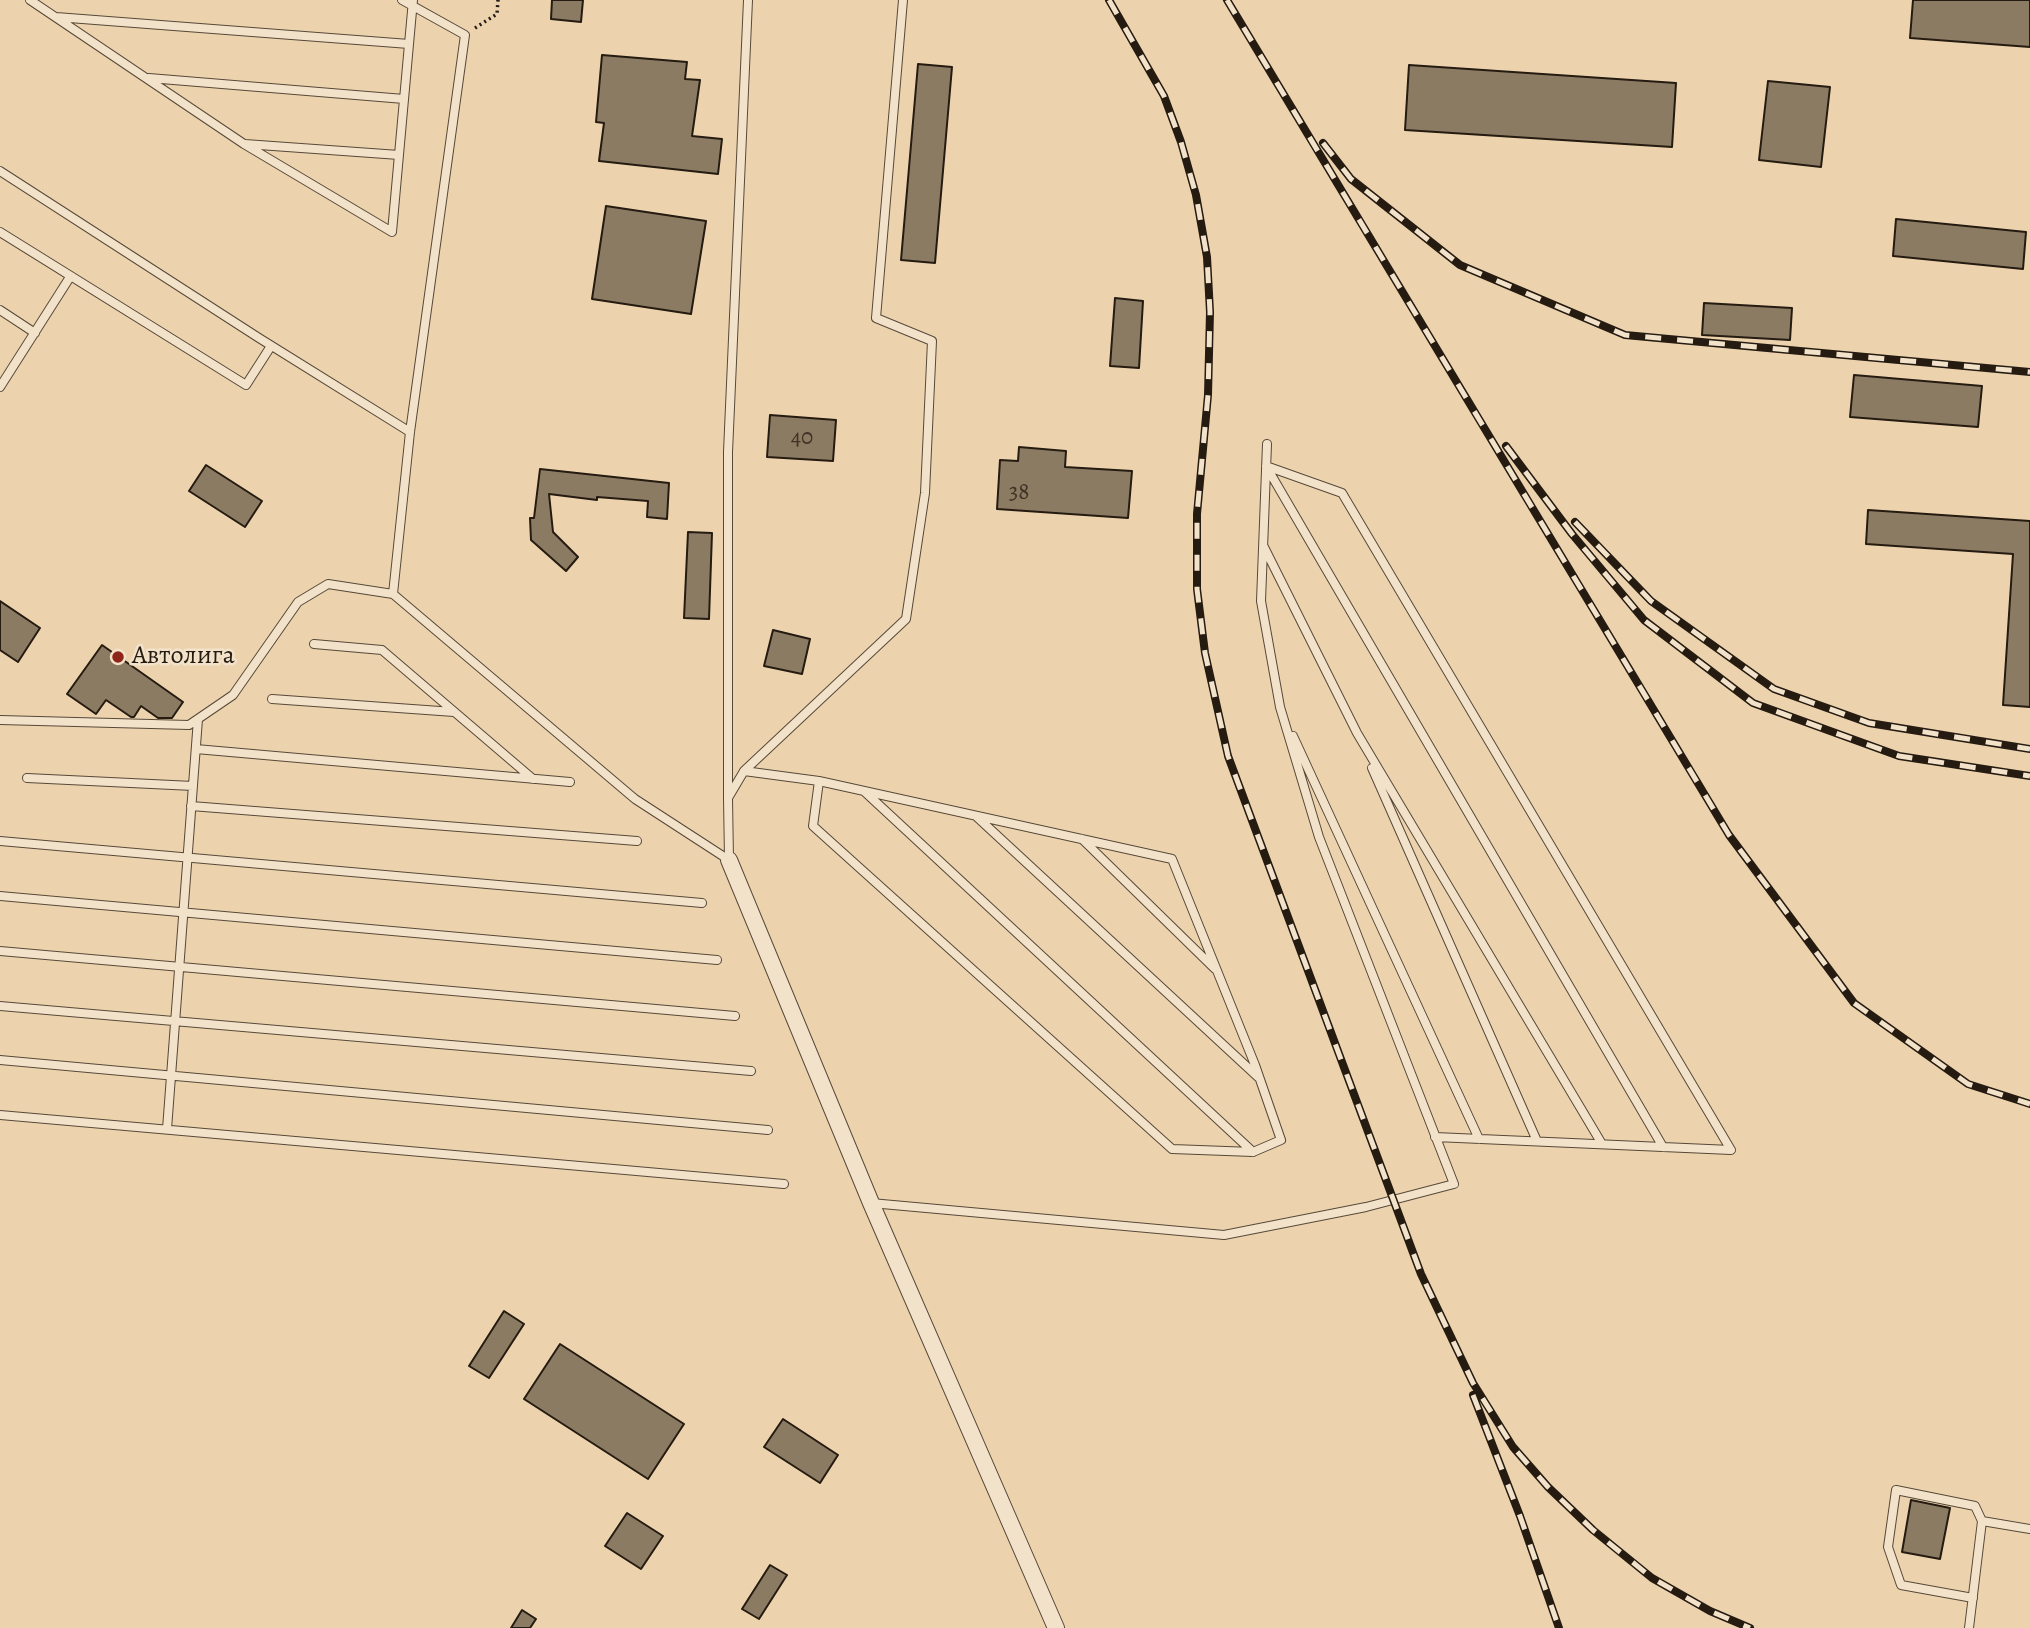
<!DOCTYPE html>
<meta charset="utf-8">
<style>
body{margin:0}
canvas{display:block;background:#ecd3ae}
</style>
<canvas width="2030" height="1628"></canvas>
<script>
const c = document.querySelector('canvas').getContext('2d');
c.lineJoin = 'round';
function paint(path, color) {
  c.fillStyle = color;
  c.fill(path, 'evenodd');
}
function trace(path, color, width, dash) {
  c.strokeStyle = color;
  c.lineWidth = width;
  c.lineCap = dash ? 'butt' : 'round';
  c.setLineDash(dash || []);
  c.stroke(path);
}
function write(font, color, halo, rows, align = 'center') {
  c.font = font + ' Alegreya,serif';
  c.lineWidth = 5;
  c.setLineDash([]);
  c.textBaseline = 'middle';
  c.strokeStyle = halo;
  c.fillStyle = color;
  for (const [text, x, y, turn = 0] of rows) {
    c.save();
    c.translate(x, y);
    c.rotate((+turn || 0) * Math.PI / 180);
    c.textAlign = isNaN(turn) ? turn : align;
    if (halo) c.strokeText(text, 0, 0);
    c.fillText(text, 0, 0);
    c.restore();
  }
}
const building = new Path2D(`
 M552,0H583L581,22L551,19Z
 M1913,0H2030V47L1910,38Z
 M602,55L687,62L685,79L700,80L692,136L722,139L718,174L599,161L604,123L596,122Z
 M918,64L952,67L935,263L901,260Z
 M1409,65L1676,83L1672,147L1405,130Z
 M1768,81L1830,87L1821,167L1759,160Z
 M606,206L706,221L691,314L592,299Z
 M1896,219L2026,232L2023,269L1893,256Z
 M1115,298L1143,301L1139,368L1110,366Z
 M1704,303L1792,308L1790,340L1702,335Z
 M1854,375L1982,386L1978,427L1850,417Z
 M770,415L836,420L833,461L767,457Z
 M1019,447L1066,451L1065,467L1132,471L1128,518L997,509L1000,460L1018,461Z
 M206,465L262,501L245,527L189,491Z
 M540,469L669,483L667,519L647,517L648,501L597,497V500L549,494L553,532L578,557L566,571L531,540L530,518H534Z
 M1868,510L2030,521V707L2003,705L2013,554L1866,544Z
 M688,532L712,533L709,619L684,618Z
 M0,601L40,628L18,662L0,650Z
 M773,630L810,639L802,674L764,666Z
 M102,645L183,702L172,718H158L141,706L134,717H131L106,700L96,714L67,694Z
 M504,1311L524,1324L489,1378L469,1366Z
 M560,1344L684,1424L648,1479L524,1399Z
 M783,1419L838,1455L820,1483L764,1447Z
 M1911,1500L1950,1508L1940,1559L1902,1552Z
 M627,1513L663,1536L641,1569L605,1546Z
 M770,1565L787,1575L759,1619L742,1609Z
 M522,1610L536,1619L530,1628H511Z`);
const path = new Path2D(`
 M475,28L497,14L498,0`);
const service = new Path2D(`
 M30,0L244,144L392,232L413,0
 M56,17L409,44
 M149,78L404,99
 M245,144L399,155
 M0,171L259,338L410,432
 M0,232L246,385L271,346
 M0,310L35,333
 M0,387L70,277
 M1266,466L1342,493L1731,1150L1435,1137
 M1266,466L1663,1147
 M1264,547L1357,733L1602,1144
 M393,594L410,432L465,35L402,0
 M314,644L382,650L533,779
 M272,699L454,712
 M0,720L189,725L233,695L298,602L328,584L393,594L635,799L729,860
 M1293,736L1479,1139
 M196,749L570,782
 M1372,768L1537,1141
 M744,771L906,619L925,493L932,341L876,318L903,0
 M27,778L193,786
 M865,792L1253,1152
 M728,798V452L748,0
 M191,806L637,841
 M977,817L1258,1077
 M1082,839L1215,969
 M0,841L702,903
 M729,860L728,798L744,771L819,781L1172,859L1255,1065L1281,1140L1253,1152L1172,1149L813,826L819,781
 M0,896L717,960
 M0,951L735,1016
 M0,1006L751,1071
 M0,1060L768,1130
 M0,1115L784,1184
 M167,1129L198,719
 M871,1203L1224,1235L1366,1207L1454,1184L1319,837L1280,707L1261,601L1267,444
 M1982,1521L2030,1529
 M1969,1628L1982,1521L1975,1506L1896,1490L1888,1547L1901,1585L1973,1598`);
const minor = new Path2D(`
 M729,860L871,1203L1056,1628`);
const rail = new Path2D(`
 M1109,0L1164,96L1181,142L1196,195L1207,257L1210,312L1208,395L1197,514V589L1205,653L1228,756L1421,1274L1473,1383L1513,1447L1548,1487L1593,1530L1652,1578L1710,1611L1750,1628
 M1227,0L1729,835L1854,1003L1968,1084L2030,1104
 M1323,143L1351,179L1460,265L1625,335L2030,372
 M1506,446L1572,534L1644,620L1753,703L1899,756L2030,776
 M1575,522L1651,601L1774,689L1869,723L2030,749
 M1473,1395L1520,1516L1559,1628`);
const markers = [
 [118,657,7,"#8f2418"]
];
const numberNames = [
 ["40",802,438],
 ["38",1019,493]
];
const poiNames = [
 ["Автолига",132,657]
];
paint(building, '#8c7b63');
trace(building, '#251b11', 2);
trace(service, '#574938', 10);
trace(minor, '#574938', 18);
trace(path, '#251b11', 3.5, [2, 3.5]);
trace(service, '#f3e2ca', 8);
trace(minor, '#f3e2ca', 16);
trace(rail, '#251b11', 8);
trace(rail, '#f3e2ca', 5, [16]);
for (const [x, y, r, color] of markers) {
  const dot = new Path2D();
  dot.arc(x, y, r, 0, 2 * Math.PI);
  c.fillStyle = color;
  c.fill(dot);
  trace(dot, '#f3e2ca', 2.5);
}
write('23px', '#3f3326', null, numberNames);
write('26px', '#251b11', '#f3e2ca', poiNames, 'left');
</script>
